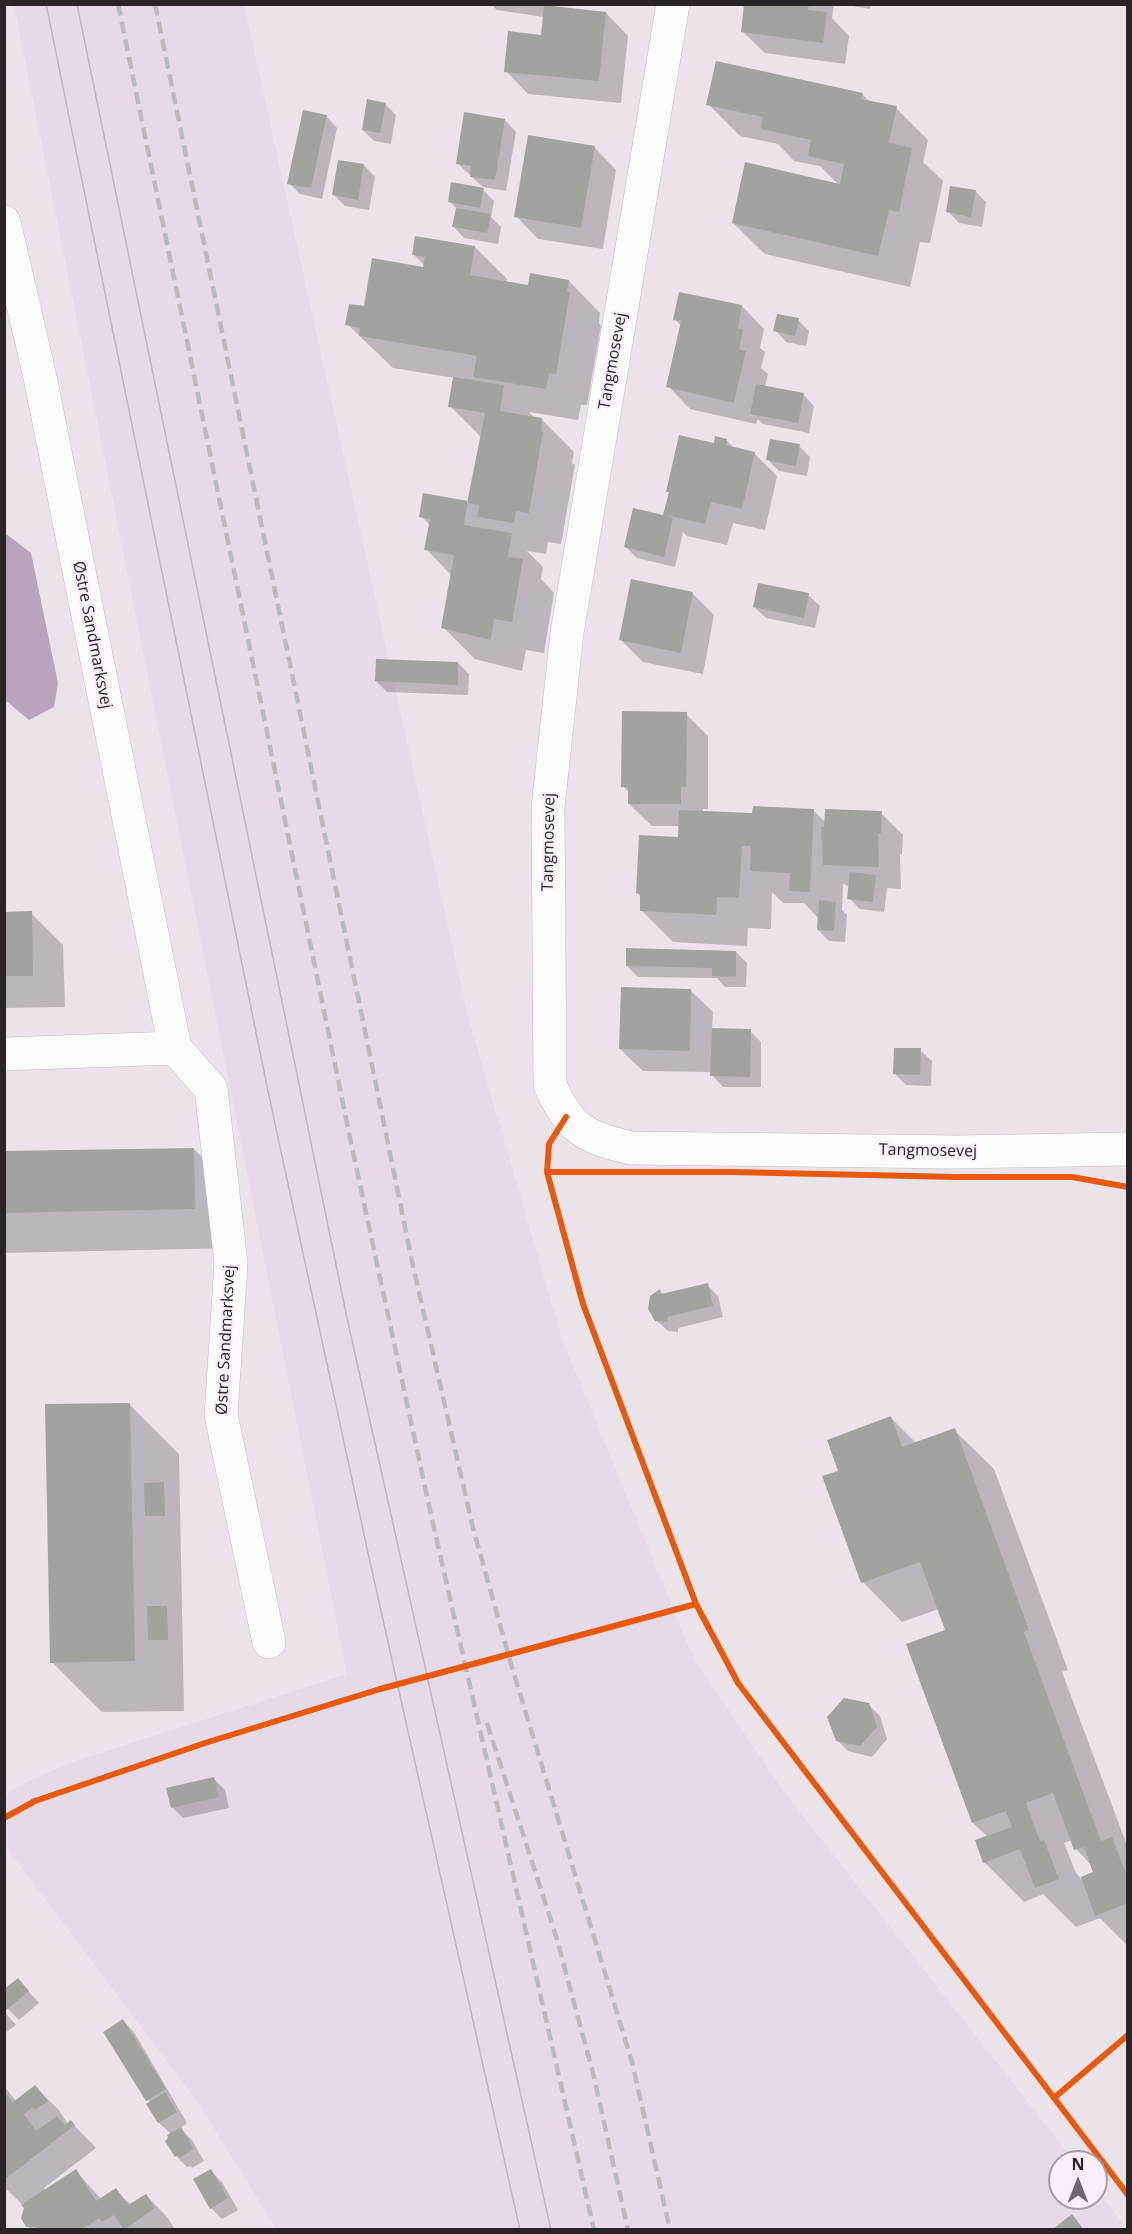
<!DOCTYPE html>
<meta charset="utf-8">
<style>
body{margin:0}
#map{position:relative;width:1132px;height:2234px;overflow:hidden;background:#eae4ea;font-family:"Open Sans",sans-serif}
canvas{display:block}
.frame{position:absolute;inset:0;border:6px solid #282428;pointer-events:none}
.north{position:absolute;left:1048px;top:2150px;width:60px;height:60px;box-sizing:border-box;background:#f9eefb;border:2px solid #a59da7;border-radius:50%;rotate:0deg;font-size:16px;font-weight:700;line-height:24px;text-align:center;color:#282428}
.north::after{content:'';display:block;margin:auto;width:21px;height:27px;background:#6c676c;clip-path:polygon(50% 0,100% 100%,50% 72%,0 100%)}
</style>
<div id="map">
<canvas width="1132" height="2234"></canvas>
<div class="frame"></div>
<div class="north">N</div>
</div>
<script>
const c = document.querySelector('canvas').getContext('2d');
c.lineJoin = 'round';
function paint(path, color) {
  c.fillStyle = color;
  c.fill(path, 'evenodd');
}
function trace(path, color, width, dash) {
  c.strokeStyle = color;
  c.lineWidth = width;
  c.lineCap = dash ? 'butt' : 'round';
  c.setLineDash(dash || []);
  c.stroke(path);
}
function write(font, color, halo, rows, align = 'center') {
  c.font = font + ' "Open Sans",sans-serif';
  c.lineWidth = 4.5;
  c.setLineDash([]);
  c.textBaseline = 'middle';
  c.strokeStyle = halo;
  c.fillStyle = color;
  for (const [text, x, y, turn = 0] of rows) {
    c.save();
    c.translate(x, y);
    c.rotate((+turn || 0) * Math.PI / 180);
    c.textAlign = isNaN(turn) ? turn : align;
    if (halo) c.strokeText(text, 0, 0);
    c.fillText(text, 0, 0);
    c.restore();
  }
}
const built = new Path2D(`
 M14,5H244L467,1013L562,1339L693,1657L784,1792L1075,2162H1060V2198H1096V2189L1127,2229H276L201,2107L5,1846V1795L24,1783L75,1761L347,1674Z`);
const water = new Path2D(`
 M5,533L31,553L58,683L54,707L29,720L5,700Z`);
const shadow = new Path2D(`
 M491,4H548V7L606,13L628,36L621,103L528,94L506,71L542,36L544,17L497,10Z
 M746,4H834L832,18L849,36L845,64L765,53L742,31Z
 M841,4H871L870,9Z
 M862,94L870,102L896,108L928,140L923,162L943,181L930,243L920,242L910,287L765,254L733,223L839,185L820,166L794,161L778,144L740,136L708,104Z
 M385,104L396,115L391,144L374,141L363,130Z
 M326,116L337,128L322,199L300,194L289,183Z
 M505,120L516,132L506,191L483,187L457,163Z
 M594,147L616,170L603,249L538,239L516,216Z
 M364,165L375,177L369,210L345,206L334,195Z
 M483,190L494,201L491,217L501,227L498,244L464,238L453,226L457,209L449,201Z
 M975,191L986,202L982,227L959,223L948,211Z
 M475,247L507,279L506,283L529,287L569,281L600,313L599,323L601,326L587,405H581L578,420L529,412L536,419L542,420L574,452L572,463L575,465L561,544L548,542L546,554L527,551L543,567L541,579L554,593L544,653L526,650L522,671L475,659L443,627L452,576L426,549L430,525L421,516L467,502L469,504L481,437L450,406L455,378L393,368L347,324L365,308L425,269V266L413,254Z
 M742,306L764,329L760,348L765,352L761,368L768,374L765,387L803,394L814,406L809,433L763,424L758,419L756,424L690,409L668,386L681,326L675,319Z
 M798,320L809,331L806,346L786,342L775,330Z
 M726,440L735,449L755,454L777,476L765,530L733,523L727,545L687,536L683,532L675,567L637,558L626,547L669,518L665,514L670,493L668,491L715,445Z
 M799,446L810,457L807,476L779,471L768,460Z
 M692,593L714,615L703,674L643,662L621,640Z
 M808,595L820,606L815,628L766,618L754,607Z
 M458,663L469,674L468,695L387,692L376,681Z
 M686,714L708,736V809H703V812L754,814L813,810L826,823L881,813L903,835L902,854H900L901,889L887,888L884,912L860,909L849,898L850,887L843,884L842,910L847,915L845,942L829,941L818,930L819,919L804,903H783L772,892L771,929L748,928L747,946L673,942L641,910L642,897L637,893L679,839L680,826H652L629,804V793L623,786Z
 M4,913H31L63,945L65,1007L4,1008Z
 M736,952L747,963L746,987H725L717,978L638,977L627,966Z
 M690,990L713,1012L712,1029L750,1031L761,1042V1087H723L712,1075V1072L643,1071L620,1049Z
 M920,1050L932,1061L931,1086L906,1085L895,1074Z
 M194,1149L233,1189L234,1248L4,1253V1153Z
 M707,1285L718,1296L723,1317L678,1328V1332L668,1331L656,1320L660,1291L664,1295Z
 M129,1404L179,1454L184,1711L102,1712L52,1662Z
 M891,1418L916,1443L954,1430L994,1469L1068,1670L1062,1672L1128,1848V1946L1100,1918L1076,1927L1043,1894L1024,1902L984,1862L988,1837L973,1823L908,1645L947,1631L939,1609L902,1622L863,1582L840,1471ZM1072,1840L1076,1849L1092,1866L1095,1873L1081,1879L1076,1873L1064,1843Z
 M868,1704L880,1716L887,1739L872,1757L848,1751L837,1740Z
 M214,1779L225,1790L229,1808L183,1818L172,1807Z
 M18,1980L39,2003L19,2020L4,2005Z
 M4,2011L16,2025L4,2034Z
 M123,2021L134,2032L187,2123L180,2128L192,2140L204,2161L192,2168L190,2166L187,2167L176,2156L171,2134L159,2123L148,2104L150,2103L106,2033Z
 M4,2086L16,2101L35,2087L58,2109L68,2124L71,2122L96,2148L44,2188L46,2190L76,2171L102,2200L116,2190L131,2205L146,2195L168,2218L175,2230H31L27,2226L26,2208L4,2187Z
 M211,2171L222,2182L238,2210L222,2219L211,2208L195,2180Z`);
const building = new Path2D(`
 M744,4H809L808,10L827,12L823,43L741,32Z
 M544,5L606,12L599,81L504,72L508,31L541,35Z
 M716,61L863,93L861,99L897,106L889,143L912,148L899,212L889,210L878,256L732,223L745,162L840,184L844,164L808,156L811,140L761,129L763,117L706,105Z
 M367,99L386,103L380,133L362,130Z
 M303,110L327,115L311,188L287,184Z
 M464,112L505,119L495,180L470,177L471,166L456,164Z
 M528,135L595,146L581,228L514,217Z
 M338,160L364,164L358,200L332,195Z
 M451,182L484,188L480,208L448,202Z
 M950,186L976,190L971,217L946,212Z
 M456,208L491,214L487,233L452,227Z
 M415,236L475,246L470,275L528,285L530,273L569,280L567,292H570L556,374L549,373L546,389L473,377L477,356L359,336L360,328L345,325L349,304L364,306L372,258L423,267L425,257L412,255Z
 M679,292L742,305L738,328L743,329L739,349L746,351L734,403L666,387L681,321L673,320Z
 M777,314L799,318L795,336L773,331Z
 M453,377L504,385L500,411L542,418L541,431L543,432L529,513L516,511L514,523L477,517L479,505L467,503L485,413L448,407Z
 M756,384L804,393L798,423L750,414Z
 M679,435L714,443L715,436L727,439L726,445L755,452L742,509L711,502L705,524L666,515L673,518L664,557L624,547L633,508L663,515L669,492H666Z
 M770,439L800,444L796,466L766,460Z
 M423,493L468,501L464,525L512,533L508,557L523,559L512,622L494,619L491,640L441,628L454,555L424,550L430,519L419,517Z
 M631,579L693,592L681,653L619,640Z
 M758,583L809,593L804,618L753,607Z
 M376,659L458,662V685L375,681Z
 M622,711L687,712L686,787H681V804H628V787H621Z
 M753,806L814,809L810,892L789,891L790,873L750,871L751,846H742L739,898L717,897L716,915L640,911V894L636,893L639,835L678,837L679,810L752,813Z
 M825,809L882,811L881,833H878L879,867L823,865L821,827H824Z
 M850,872L876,875L873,902L847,899Z
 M819,900L836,902L834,931L817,930Z
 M32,911L33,976H4V912Z
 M626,948L736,951V977L712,976V968L626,966Z
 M621,987L691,989L690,1051L619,1049Z
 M712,1028L751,1029L750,1077L710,1076Z
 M894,1048H921L920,1075L893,1074Z
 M194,1148L195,1209L4,1213V1151Z
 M708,1283L713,1306L667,1317L668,1322L655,1321L648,1309L650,1296L660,1289L661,1294Z
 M130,1403L135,1661L50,1663L45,1404Z
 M891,1416L902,1447L955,1428L1029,1630L1024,1632L1101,1841L1112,1837L1128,1879V1903L1095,1916L1081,1877L1093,1872L1084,1847L1074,1850L1053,1793L1026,1803L1040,1841L1044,1840L1059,1879L1035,1888L1020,1849L983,1863L975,1840L1012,1827L1006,1811L972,1823L906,1644L945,1630L920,1562L861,1583L822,1476L838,1471L827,1440Z
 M164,1482L165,1516H145L144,1483Z
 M147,1606H167L168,1640H148Z
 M844,1698L869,1703L877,1727L860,1746L836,1741L827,1717Z
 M214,1777L219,1797L171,1808L166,1788Z
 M18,1978L29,1991L6,2010L4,2008V1989Z
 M123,2019L166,2089L146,2101L103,2032Z
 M35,2085L48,2101L35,2110L33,2107L24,2114L36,2131L57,2116L65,2125L71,2120L75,2125L4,2180V2091L13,2102Z
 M165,2092L177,2112L158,2123L146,2104Z
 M181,2127L194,2149L180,2158L178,2155L175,2157L165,2141L168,2138L167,2135Z
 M76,2169L96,2201L116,2188L128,2205L146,2194L155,2208L124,2230L114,2215L102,2222L99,2218L82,2230H37L36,2227H26L21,2218L24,2208L21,2205Z
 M211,2169L228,2198L210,2209L193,2179Z
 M1072,2214L1084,2230H1052Z`);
const minor = new Path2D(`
 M673,4L567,633L548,807L550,1085C569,1129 586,1138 632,1148L956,1152L1128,1149
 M4,222L40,377L175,1048L4,1054
 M175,1048L211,1089L231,1263L221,1415L269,1642`);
const tram = new Path2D(`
 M46,4L269,1096L368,1553L520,2230
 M77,4L347,1318L551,2230`);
const rail = new Path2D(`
 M118,4L350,1138L431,1515L594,2230
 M155,4L413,1266L473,1528L511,1664L632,2062L670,2230
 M487,1723L556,1936L593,2073L628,2230`);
const cycleway = new Path2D(`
 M566,1117L549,1144L547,1172L583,1304L696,1604L738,1683L1128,2195
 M547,1172H731L956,1177H1072L1128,1187
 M4,1818L35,1801L205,1743L380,1689L696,1604
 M1055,2097L1128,2035`);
const streetNames = [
 ["Tangmosevej",613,361,-80],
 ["Østre Sandmarksvej",92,635,79],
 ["Tangmosevej",549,842,-89],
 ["Tangmosevej",928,1151,1],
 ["Østre Sandmarksvej",226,1340,-87]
];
paint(built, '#e6dae7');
paint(water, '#baa4bc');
paint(shadow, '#0003');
paint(building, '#a2a39e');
trace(minor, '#c0bbc0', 34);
trace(minor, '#fcfbfc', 33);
trace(tram, '#bababa', 1.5);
trace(rail, '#bababa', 4.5, [12, 6]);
trace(cycleway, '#e8590c', 6);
write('16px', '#282428', '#f9eefb', streetNames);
</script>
